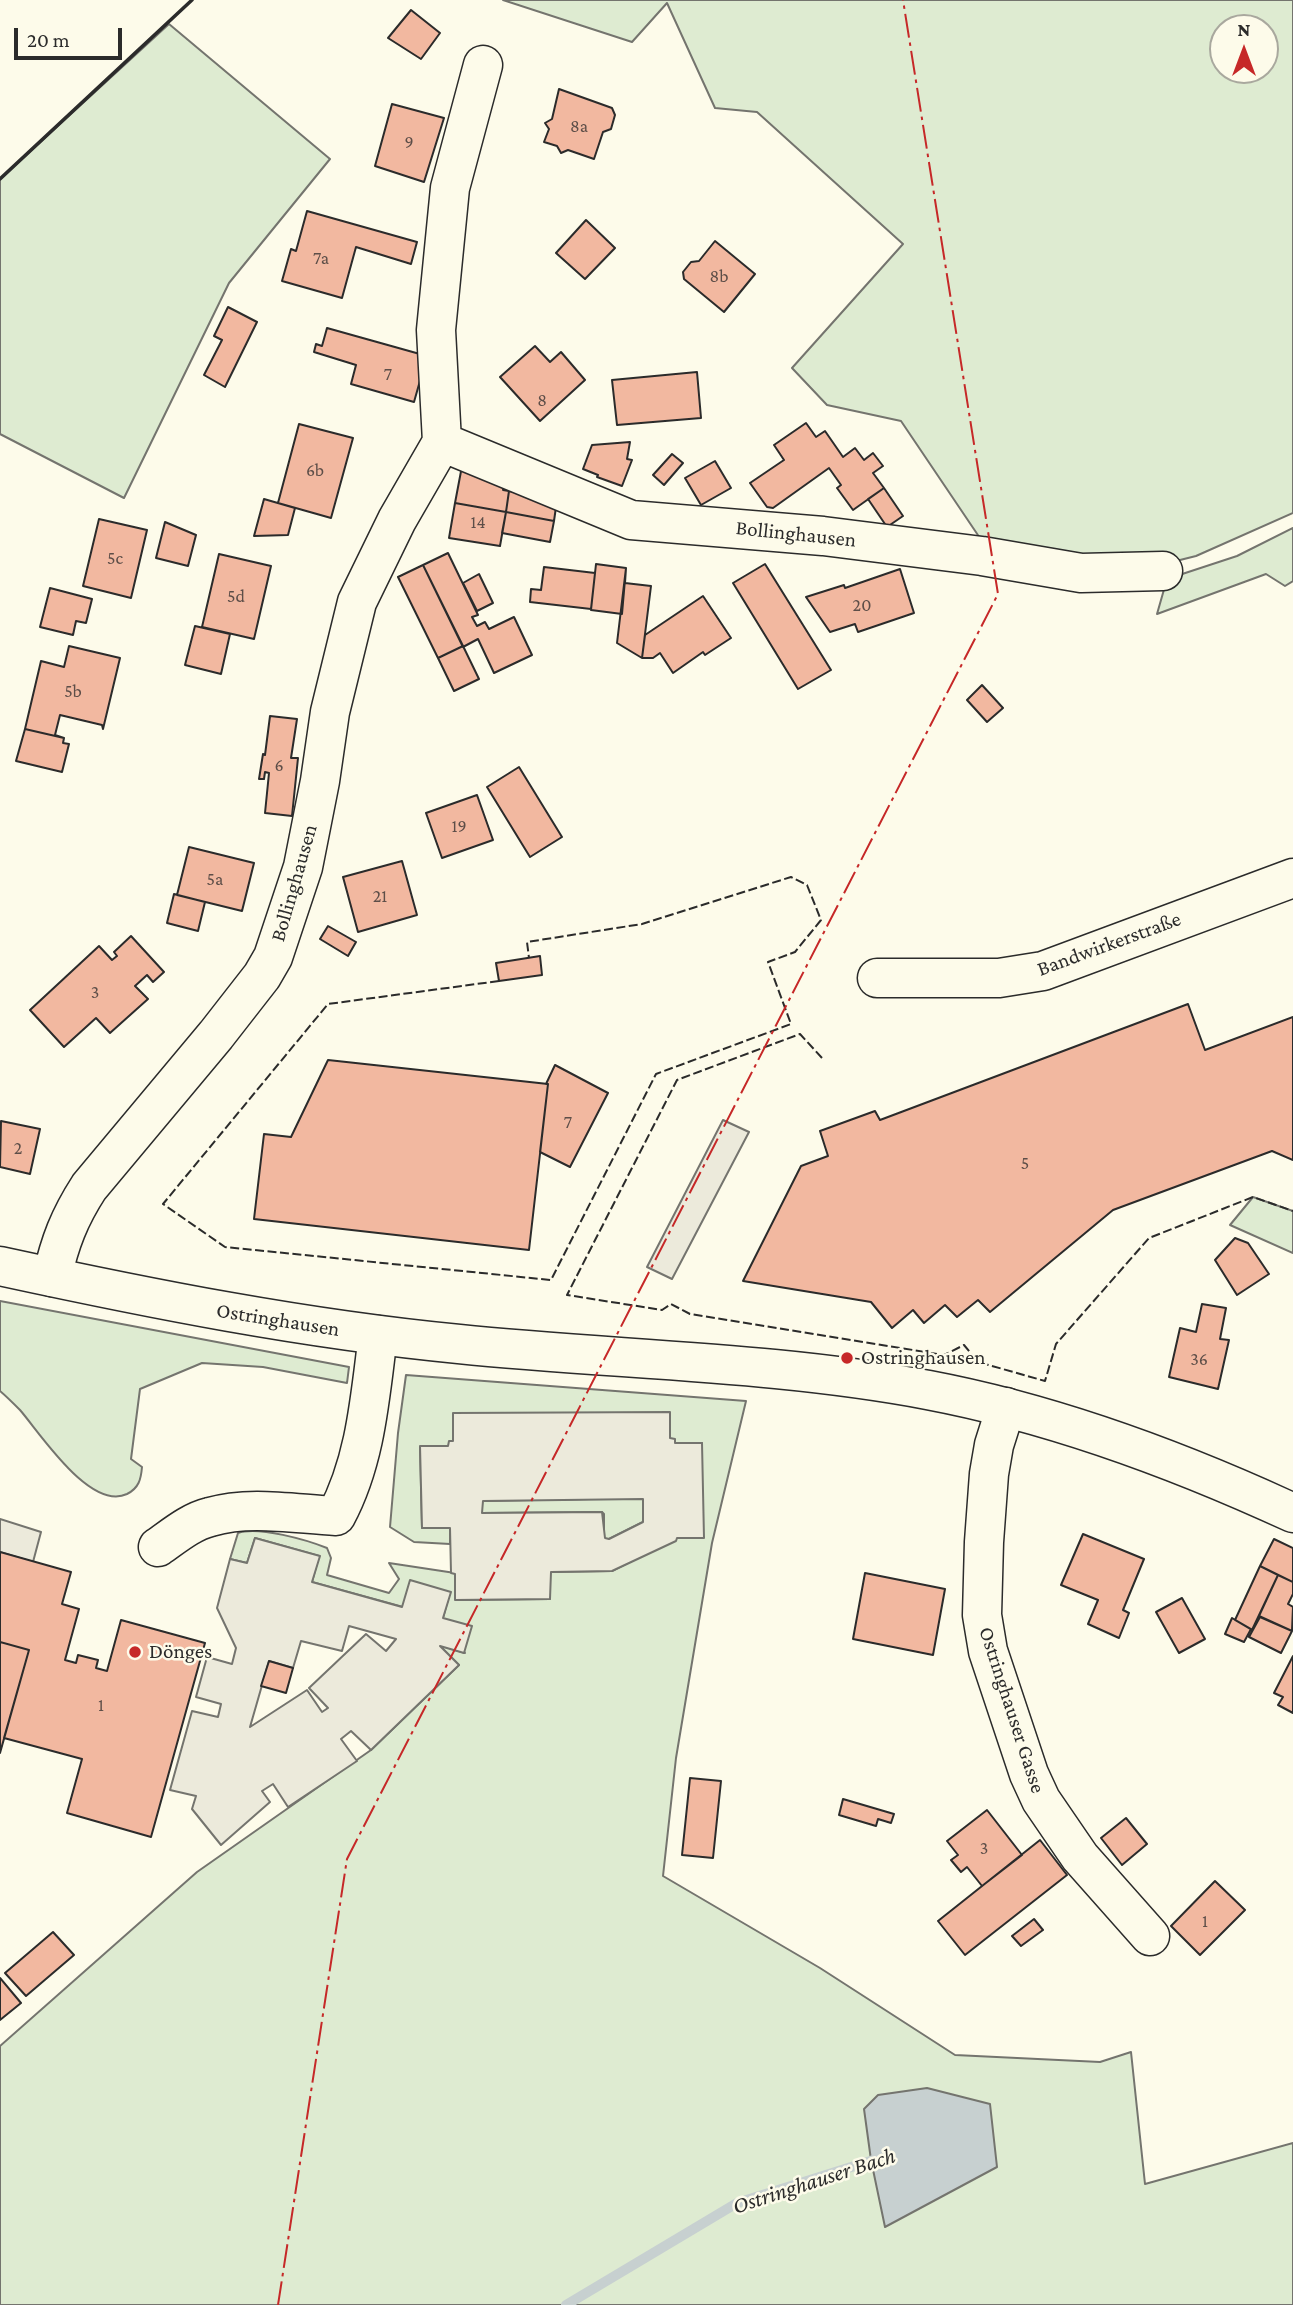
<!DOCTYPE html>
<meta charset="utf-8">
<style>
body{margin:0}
#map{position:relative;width:1293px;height:2305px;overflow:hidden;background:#fdfbea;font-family:"Crimson Pro",serif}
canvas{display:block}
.north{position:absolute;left:1209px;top:14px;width:70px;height:70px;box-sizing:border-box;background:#fdfbea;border:2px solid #a9a89e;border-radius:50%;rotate:0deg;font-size:19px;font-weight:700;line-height:28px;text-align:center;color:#2b2b2b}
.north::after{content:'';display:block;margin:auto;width:24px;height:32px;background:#c62828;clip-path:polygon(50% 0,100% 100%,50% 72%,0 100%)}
.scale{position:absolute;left:14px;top:28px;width:108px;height:32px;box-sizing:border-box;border:4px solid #2b2b2b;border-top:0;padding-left:9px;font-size:21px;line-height:24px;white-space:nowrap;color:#2b2b2b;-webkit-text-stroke:5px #fdfbea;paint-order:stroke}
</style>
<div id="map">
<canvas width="1293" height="2305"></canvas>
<div class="north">N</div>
<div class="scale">20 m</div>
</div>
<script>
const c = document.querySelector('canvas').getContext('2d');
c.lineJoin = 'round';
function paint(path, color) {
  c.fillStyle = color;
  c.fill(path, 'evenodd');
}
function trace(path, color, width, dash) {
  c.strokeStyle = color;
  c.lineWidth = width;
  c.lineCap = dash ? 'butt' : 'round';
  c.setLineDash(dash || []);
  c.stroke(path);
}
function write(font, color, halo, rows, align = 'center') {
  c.font = font + ' "Crimson Pro",serif';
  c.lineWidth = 5;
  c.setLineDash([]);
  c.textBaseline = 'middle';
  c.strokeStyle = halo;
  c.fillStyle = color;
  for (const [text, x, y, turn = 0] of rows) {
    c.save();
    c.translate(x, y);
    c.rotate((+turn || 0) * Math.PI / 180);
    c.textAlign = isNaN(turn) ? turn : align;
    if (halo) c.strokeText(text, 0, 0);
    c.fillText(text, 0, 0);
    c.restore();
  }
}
const green = new Path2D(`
 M503,0H1293V513L1196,556L1160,565L988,550L901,421L827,405L792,368L903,244L757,112L715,108L667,3L632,42ZM1223,28H1265V70H1223Z
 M169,24L330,159L229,283L124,498L0,434V179Z
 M1293,528V581L1285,586L1266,574L1157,614L1167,579L1237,556Z
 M1253,1197L1293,1211V1253L1230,1225Z
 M0,1301L349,1367L347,1383L263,1367L202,1363L140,1389L131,1459L142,1467C141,1479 139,1488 127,1494C90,1511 40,1433 20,1410C13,1403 7,1397 0,1391Z
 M406,1375L746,1401L712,1543L676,1758L663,1876L820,1968L955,2055L1100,2062L1131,2052L1145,2184L1293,2143V2305H0V2046L197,1872L371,1750L459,1665L439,1645L465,1653L443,1618L450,1592L403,1607L312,1582L319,1556L255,1538L247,1563L230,1559L238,1533C259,1526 307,1540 327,1548L331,1558L327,1575L389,1593L399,1579L389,1563L455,1573L456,1600L550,1599V1572L612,1571L676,1538L702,1443H675L453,1414V1441L449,1446L420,1447L422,1528H450V1544L414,1542L390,1527L398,1433Z
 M643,1498V1522L609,1539H604V1514L602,1512L482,1513V1501Z`);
const parking = new Path2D(`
 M723,1120L749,1132L672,1279L647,1267Z
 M670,1412V1438L675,1439V1443H702L704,1538H677L676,1541L612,1571L551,1572L550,1599L455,1600V1574L451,1573L450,1528H422L420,1446H448L449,1441H453V1413ZM643,1499V1522L609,1539L605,1538L602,1512L482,1513L483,1501Z
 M0,1519L41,1532L33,1562L0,1552Z
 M255,1538L320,1556L312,1582L402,1607L410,1580L451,1592L443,1618L472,1626L464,1653L440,1646L459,1665L371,1750L351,1731L341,1739L357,1761L288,1807L273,1784L262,1791L270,1802L221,1845L192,1809L196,1796L170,1790L192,1711L218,1717L221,1704L196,1697L207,1657L232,1664L236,1648L217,1608L230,1559L247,1563ZM349,1626L396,1639L386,1651L366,1634L309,1688L328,1708L322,1712L307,1690L250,1727L269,1661L293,1668L301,1641L342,1651Z`);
const water = new Path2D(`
 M927,2088L990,2104L997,2167L885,2227L871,2160L864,2109L878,2095Z`);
const stream = new Path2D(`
 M566,2305L737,2203L883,2157`);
const building = new Path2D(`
 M411,10L440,33L421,59L388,38Z
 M559,89L612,108L615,115L611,129L603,132L594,159L568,150L561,153L557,146L544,142L549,129L545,123L552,119Z
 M392,104L444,118L424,182L375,166Z
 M307,211L417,242L411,264L356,247L342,298L282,281L291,249L296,251Z
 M586,220L615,248L585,279L556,253Z
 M715,241L755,274L724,312L684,279L683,272L691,262L699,261Z
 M228,307L257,322L225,387L204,375L222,340L214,336Z
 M327,328L427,356L414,402L351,384L356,365L314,352L316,344L322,346Z
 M535,346L550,362L561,352L585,380L540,421L500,377Z
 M697,372L701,418L617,425L612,380Z
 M806,423L816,437L825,431L843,457L855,448L864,460L873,453L883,466L873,473L884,488L853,510L837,488L841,485L829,468L773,508L767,507L750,483L784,460L774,445Z
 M299,424L353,438L331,518L278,503Z
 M630,442L627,459L632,460L622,486L597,477L598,475L583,469L592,445Z
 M672,454L683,463L664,485L653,475Z
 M715,461L731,488L701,505L685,478Z
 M462,466L505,472L503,490L509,491L506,512L455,503Z
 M884,488L903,516L887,527L868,499Z
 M509,491L557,500L554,521L506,512Z
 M264,499L295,508L288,535L254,536Z
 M455,503L506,512L500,546L449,538Z
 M506,512L554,521L550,542L502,533Z
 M99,519L147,530L131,598L83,586Z
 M165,522L196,535L188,566L156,558Z
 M448,553L478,615L472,617L477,626L485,622L489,629L514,617L532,655L494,673L478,639L463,647L423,565Z
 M219,554L271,566L254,639L202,627Z
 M596,564L626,568L622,614L591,610Z
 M765,564L831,670L798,689L733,583Z
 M423,565L463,646L438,658L398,577Z
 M544,567L595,573L591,609L530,602L531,589L541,590Z
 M626,568L625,583L651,586L642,658L617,643Z
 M900,569L914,613L858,632L855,624L830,632L806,597L844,585L845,588Z
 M479,574L493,603L477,611L463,583Z
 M50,588L92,599L86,623L76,621L73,635L40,627Z
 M703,596L731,638L705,655L703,652L673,673L660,653L653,658H642L645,635Z
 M195,626L230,634L221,674L185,665Z
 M69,646L120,658L103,729L102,725L60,715L55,735L64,738L25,729L41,661L64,667Z
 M463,646L479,679L454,691L438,658Z
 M982,685L1003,708L987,722L967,700Z
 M270,716L297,719L291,758H298L292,816L265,813L269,773L265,772L264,779H259L263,754L265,755Z
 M25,729L64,738L63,743L69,744L62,772L16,761Z
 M519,767L562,837L530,857L487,787Z
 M477,795L493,840L442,858L426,813Z
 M189,847L254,863L242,911L177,895Z
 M402,861L417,915L358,932L343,877Z
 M174,894L205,902L198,931L167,923Z
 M328,926L356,942L348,956L320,939Z
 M131,936L164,972L153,982L147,975L135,986L148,999L110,1033L96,1018L64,1047L30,1010L99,946L112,960L117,956L114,952Z
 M540,956L542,975L499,981L496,963Z
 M1188,1004L1205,1050L1293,1017V1160L1272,1151L1113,1210L990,1312L978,1300L957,1317L945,1305L924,1323L913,1310L892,1328L871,1302L743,1281L801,1166L828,1156L820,1131L875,1111L880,1120Z
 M328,1060L548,1084L529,1250L254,1219L264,1134L291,1137Z
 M555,1065L608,1093L570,1167L540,1152L548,1084H546Z
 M1,1121L40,1129L30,1174L0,1167Z
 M1235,1238L1248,1243L1269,1274L1237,1295L1215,1260Z
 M1202,1304L1226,1308L1220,1339L1229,1340L1218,1389L1169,1377L1180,1328L1196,1332Z
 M1083,1534L1144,1559L1123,1610L1129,1613L1119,1638L1088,1624L1098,1600L1061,1585Z
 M1274,1539L1293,1548V1582L1260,1566Z
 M0,1552L71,1572L62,1604L79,1609L65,1660L76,1663L78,1655L98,1660L96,1668L107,1671L121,1620L205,1643L151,1837L67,1813L82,1759L4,1738L29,1650L0,1642Z
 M1260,1566L1278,1575L1252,1630L1235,1620Z
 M865,1573L945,1589L933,1655L853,1639Z
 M1278,1575L1293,1582V1594L1288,1604L1293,1607L1292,1631L1259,1616Z
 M1182,1598L1205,1639L1179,1653L1156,1612Z
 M1260,1617L1292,1631L1281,1653L1249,1637Z
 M1232,1618L1251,1629L1244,1642L1225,1634Z
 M0,1642L29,1650L0,1753Z
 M1293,1656V1713L1278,1705L1283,1697L1274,1693Z
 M269,1661L293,1668L286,1693L261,1686Z
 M690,1778L721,1781L713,1858L682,1855Z
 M843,1799L894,1814L891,1823L878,1819L876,1826L839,1815Z
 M987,1810L1022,1855L982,1886L967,1867L961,1872L951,1860L958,1855L947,1841Z
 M1126,1818L1147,1844L1122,1865L1101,1838Z
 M1040,1840L1067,1875L965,1955L938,1921Z
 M1215,1881L1245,1910L1200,1955L1171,1926Z
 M1034,1919L1043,1930L1021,1946L1012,1936Z
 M53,1932L74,1955L26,1996L5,1973Z
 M0,1978L21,2003L0,2020Z`);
const minor = new Path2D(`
 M442,442L631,520L823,536L982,556L1081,573L1163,571
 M877,978H999L1043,971L1293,878
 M52,1277C60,1242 69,1218 89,1187L216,1035L262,976L273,957L303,867L320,781L330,712L357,602L397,520L442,442L436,330L450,188L483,65
 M1006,1407L994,1445L989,1474L984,1542L982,1615L988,1651L1029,1774L1041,1800L1080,1857L1150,1936
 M158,1547C174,1536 190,1522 210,1517C250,1505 295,1514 336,1516C366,1460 370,1397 378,1335`);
const major = new Path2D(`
 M0,1266C152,1299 304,1329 459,1344C615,1360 774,1361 928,1390C1055,1414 1176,1459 1293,1513`);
const fence = new Path2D(`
 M499,981L328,1004L163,1204L225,1247L551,1280L656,1074L791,1024L768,962L795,952L821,920L807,885L791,877L642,924L527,942L529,958
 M822,1058L800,1034L677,1080L567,1295L662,1310L671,1304L690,1314L944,1355L964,1345L978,1362L1045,1381L1056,1344L1149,1238L1253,1197L1293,1211`);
const wall = new Path2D(`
 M0,179L192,0`);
const power = new Path2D(`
 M278,2305L347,1859L998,594L903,0`);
const markers = [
 [847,1358,7,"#c62828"],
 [135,1652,7,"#c62828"]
];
const numberNames = [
 ["8a",579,126],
 ["9",409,142],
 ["7a",321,258],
 ["8b",719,276],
 ["7",388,374],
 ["8",542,400],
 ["6b",315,470],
 ["14",478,522],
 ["5c",115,558],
 ["5d",236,596],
 ["20",862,605],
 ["5b",73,691],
 ["6",279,765],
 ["19",459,826],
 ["5a",215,879],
 ["21",380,896],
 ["3",95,992],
 ["7",568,1122],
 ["2",18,1148],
 ["5",1025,1163],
 ["36",1199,1359],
 ["1",101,1705],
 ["3",984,1848],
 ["1",1205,1921]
];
const streetNames = [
 ["Bollinghausen",796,534,6],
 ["Bollinghausen",294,883,-74],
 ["Bandwirkerstraße",1109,944,-20],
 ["Ostringhausen",278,1320,9],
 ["Ostringhauser Gasse",1012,1710,72]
];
const poiNames = [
 ["Ostringhausen",861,1358],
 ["Dönges",149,1652]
];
const waterNames = [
 ["Ostringhauser Bach",814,2181,-18]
];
paint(green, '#deebd1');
trace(green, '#74746e', 2);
paint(parking, '#eceadb');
trace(parking, '#74746e', 2);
paint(water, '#c7d0d0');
trace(water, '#74746e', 2);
trace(stream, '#c7d0d0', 10);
paint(building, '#f2b8a0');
trace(building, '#2b2b2b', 2);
trace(minor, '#2b2b2b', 41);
trace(major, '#2b2b2b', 41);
trace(minor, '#fdfbea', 38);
trace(major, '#fdfbea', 38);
trace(fence, '#2b2b2b', 2, [9, 3.5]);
trace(wall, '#2b2b2b', 3.5);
trace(power, '#c62828', 2, [24, 5, 3.5, 5]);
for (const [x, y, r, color] of markers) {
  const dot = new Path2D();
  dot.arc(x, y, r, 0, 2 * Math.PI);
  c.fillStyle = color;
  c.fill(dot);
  trace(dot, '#fdfbea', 2.5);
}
write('18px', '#5d4e48', null, numberNames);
write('21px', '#2b2b2b', '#fdfbea', streetNames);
write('21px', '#2b2b2b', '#fdfbea', poiNames, 'left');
write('italic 23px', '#2b2b2b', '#fdfbea', waterNames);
</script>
